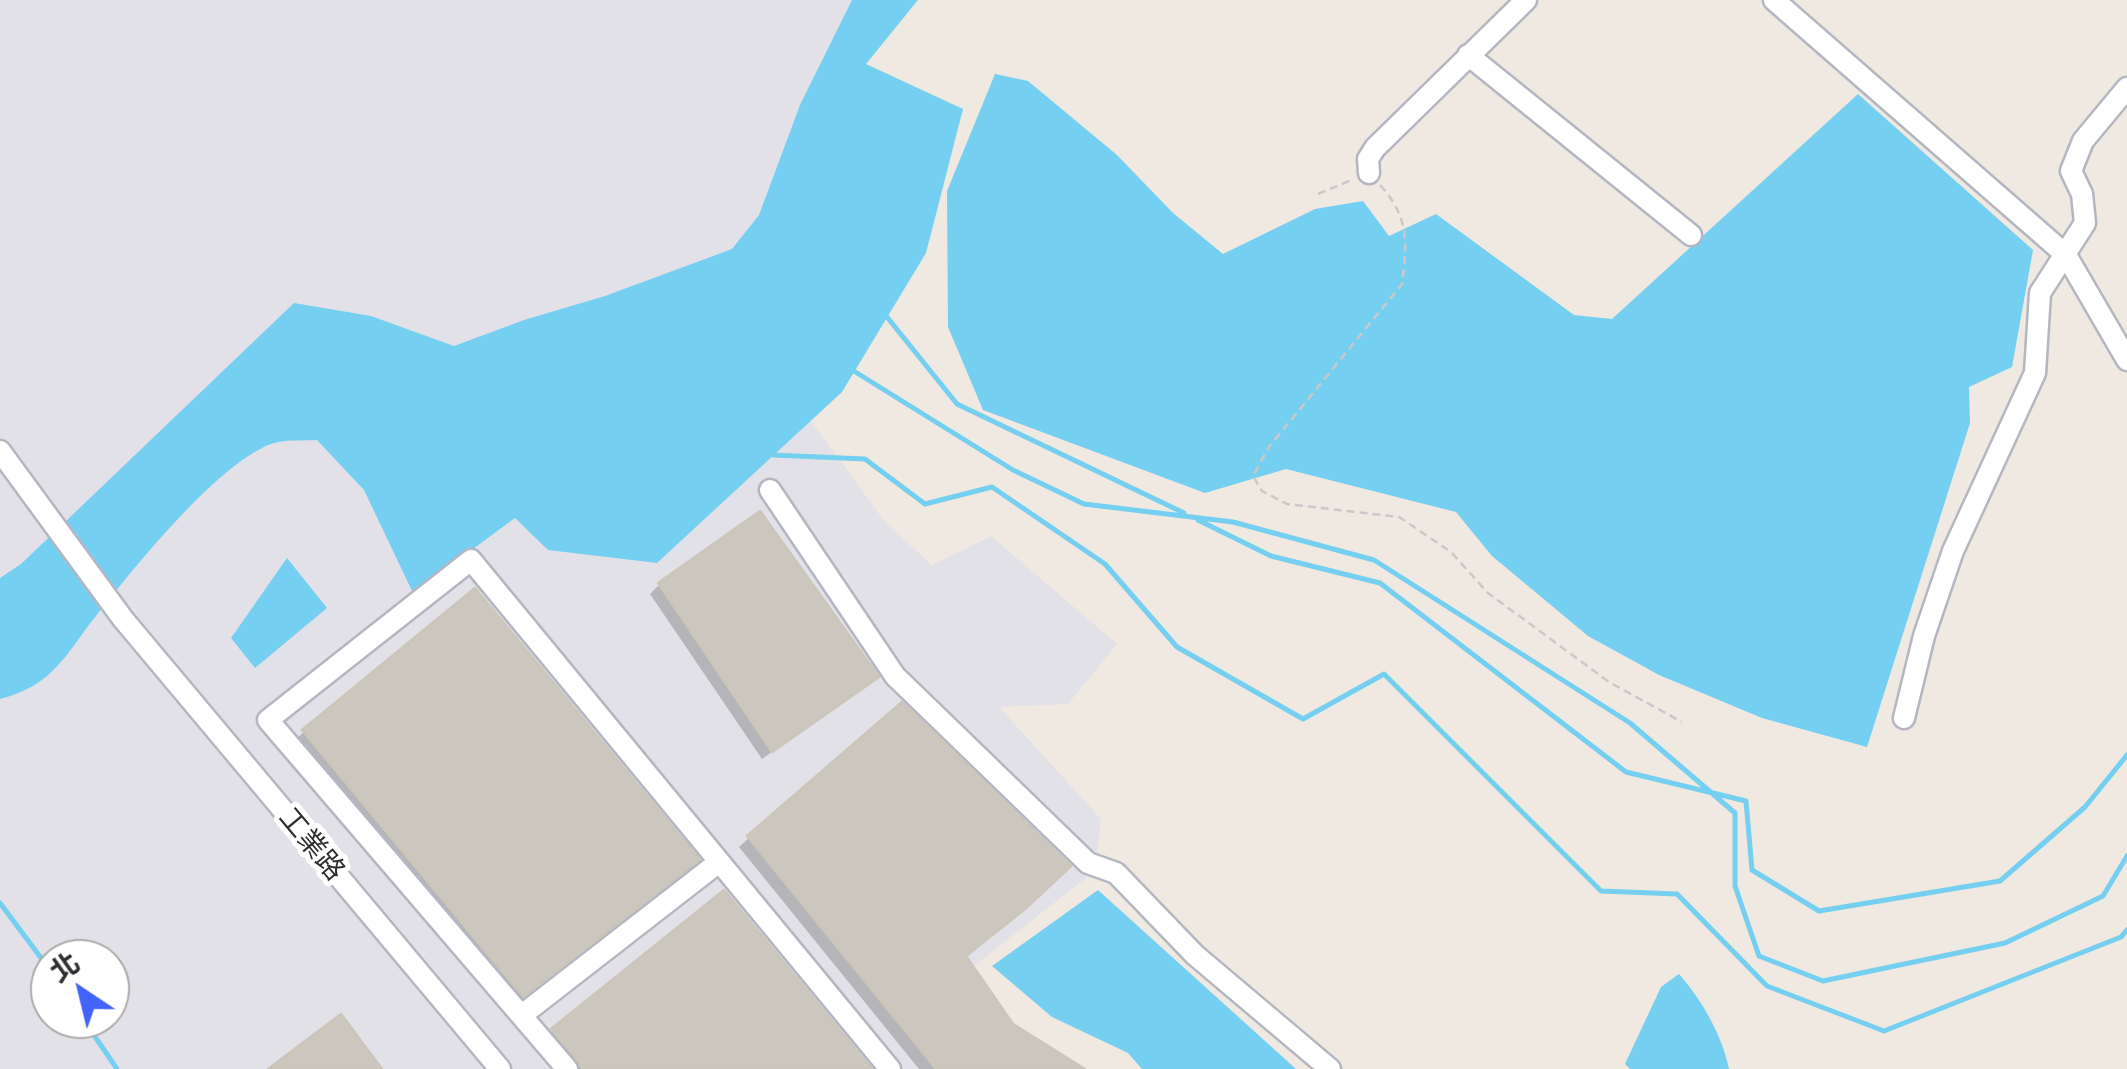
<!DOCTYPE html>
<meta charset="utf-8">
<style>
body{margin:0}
#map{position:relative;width:2127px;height:1069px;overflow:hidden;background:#efe9e1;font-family:Commissioner,"Noto Sans TC",sans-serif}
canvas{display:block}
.north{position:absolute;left:30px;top:939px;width:100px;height:100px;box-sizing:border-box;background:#fff;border:2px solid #ababab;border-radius:50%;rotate:325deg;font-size:28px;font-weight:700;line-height:40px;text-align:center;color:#2e2e2e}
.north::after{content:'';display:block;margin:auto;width:35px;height:45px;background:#4264fb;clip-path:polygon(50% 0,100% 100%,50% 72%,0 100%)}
</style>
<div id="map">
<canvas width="2127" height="1069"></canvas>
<div class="north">北</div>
</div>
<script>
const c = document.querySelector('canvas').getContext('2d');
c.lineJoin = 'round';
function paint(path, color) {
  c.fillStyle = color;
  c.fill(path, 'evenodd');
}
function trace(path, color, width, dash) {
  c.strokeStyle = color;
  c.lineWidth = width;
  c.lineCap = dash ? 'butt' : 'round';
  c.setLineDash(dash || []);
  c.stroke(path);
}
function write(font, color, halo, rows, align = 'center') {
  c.font = font + ' Commissioner,"Noto Sans TC",sans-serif';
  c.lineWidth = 10;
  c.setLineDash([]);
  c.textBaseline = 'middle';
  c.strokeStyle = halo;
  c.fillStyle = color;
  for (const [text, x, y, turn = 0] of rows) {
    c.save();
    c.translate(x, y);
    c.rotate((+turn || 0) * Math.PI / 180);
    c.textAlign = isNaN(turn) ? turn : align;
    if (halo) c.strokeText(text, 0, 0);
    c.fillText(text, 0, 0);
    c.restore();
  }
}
const industrial = new Path2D(`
 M0,0H875L727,306L885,522L932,565L991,536L1117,644L1068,704L999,707L1101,819L1095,871L961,976L1031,1069H0ZM50,959H110V1019H50Z`);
const water = new Path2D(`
 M852,0H918L866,64L963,109L926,253L842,392L657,563L548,550L515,518L413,593L364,490L317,440C304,441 284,439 271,444C217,464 133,569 96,616C64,656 54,685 0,699V578L21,564L294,303L371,316L454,346L524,320L605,296L732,249L759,215L800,105Z
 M995,74L1028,81L1117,155L1173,213L1223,254L1315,209L1363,201L1389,236L1436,214L1574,315L1612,319L1858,94L2033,250L2012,367L1969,387L1970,423L1867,747L1762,718L1659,675L1588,636L1492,556L1456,512L1286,469L1205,493L983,410L948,327L947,191Z
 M287,558L327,608L255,668L231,638Z
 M1098,890L1296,1069H1142L1128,1053L1052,1017L992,966Z
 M1679,974C1702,1000 1722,1035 1729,1069H1630L1625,1064L1661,987Z`);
const shadow = new Path2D(`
 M660,584L876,677L762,759L650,594Z
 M304,732L687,869L512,1004L294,741Z
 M749,838L963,957L1012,1026L1081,1069H919L739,847Z
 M553,1031L869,1069H566L543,1041Z`);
const stream = new Path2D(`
 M887,317L957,404L1184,513
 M849,368L1013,470L1084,504L1233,522L1374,560L1630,723L1735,813V886L1759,956L1823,981L2005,943L2103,896L2127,856
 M773,455L865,459L925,504L992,487L1105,564L1177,647L1303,719L1384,674L1601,891L1677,894L1767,986L1884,1031L2121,937L2127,930
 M1198,520L1271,556L1380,583L1626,772L1746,801L1752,870L1819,911L2000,881L2085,807L2127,755
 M0,903L50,970
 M83,1019L117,1069`);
const building = new Path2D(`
 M760,511L879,677L772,752L658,583Z
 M475,588L700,860L523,997L302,730Z
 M902,702L1071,866L1025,909L966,956L1013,1024L1085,1069H936L747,836Z
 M724,890L872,1069H583L551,1029Z
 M341,1014L382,1069H268Z`);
const path = new Path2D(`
 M1380,185C1410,218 1407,243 1402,284L1269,447L1253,476L1262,491L1287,504L1399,517L1451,552L1488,593L1609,682L1682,722
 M1318,194L1354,179`);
const minor = new Path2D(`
 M1774,0L2066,255L2127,360
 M1468,55L1691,235
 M1369,173L1368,159L1375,148L1526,0
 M0,451L123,619L500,1069
 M770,490L895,676L1088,863L1116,873L1195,955L1330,1069
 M1904,718L1924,636L1953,551L2035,373L2040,293L2085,223L2082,194L2071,171L2083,141L2127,88
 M522,1015L719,862
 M567,1069L268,720L471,560L890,1069`);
const streetNames = [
 ["工業路",312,844,50]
];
paint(industrial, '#e3e1e8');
paint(water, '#75cff0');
paint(shadow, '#0003');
trace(stream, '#75cff0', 5);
paint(building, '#cbc7bf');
trace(building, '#cbc5ba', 2.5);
trace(minor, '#b4b7c1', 25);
trace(path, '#c9c9c9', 2.5, [8, 5]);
trace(minor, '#fff', 20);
write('28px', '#2e2e2e', '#fff', streetNames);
</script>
